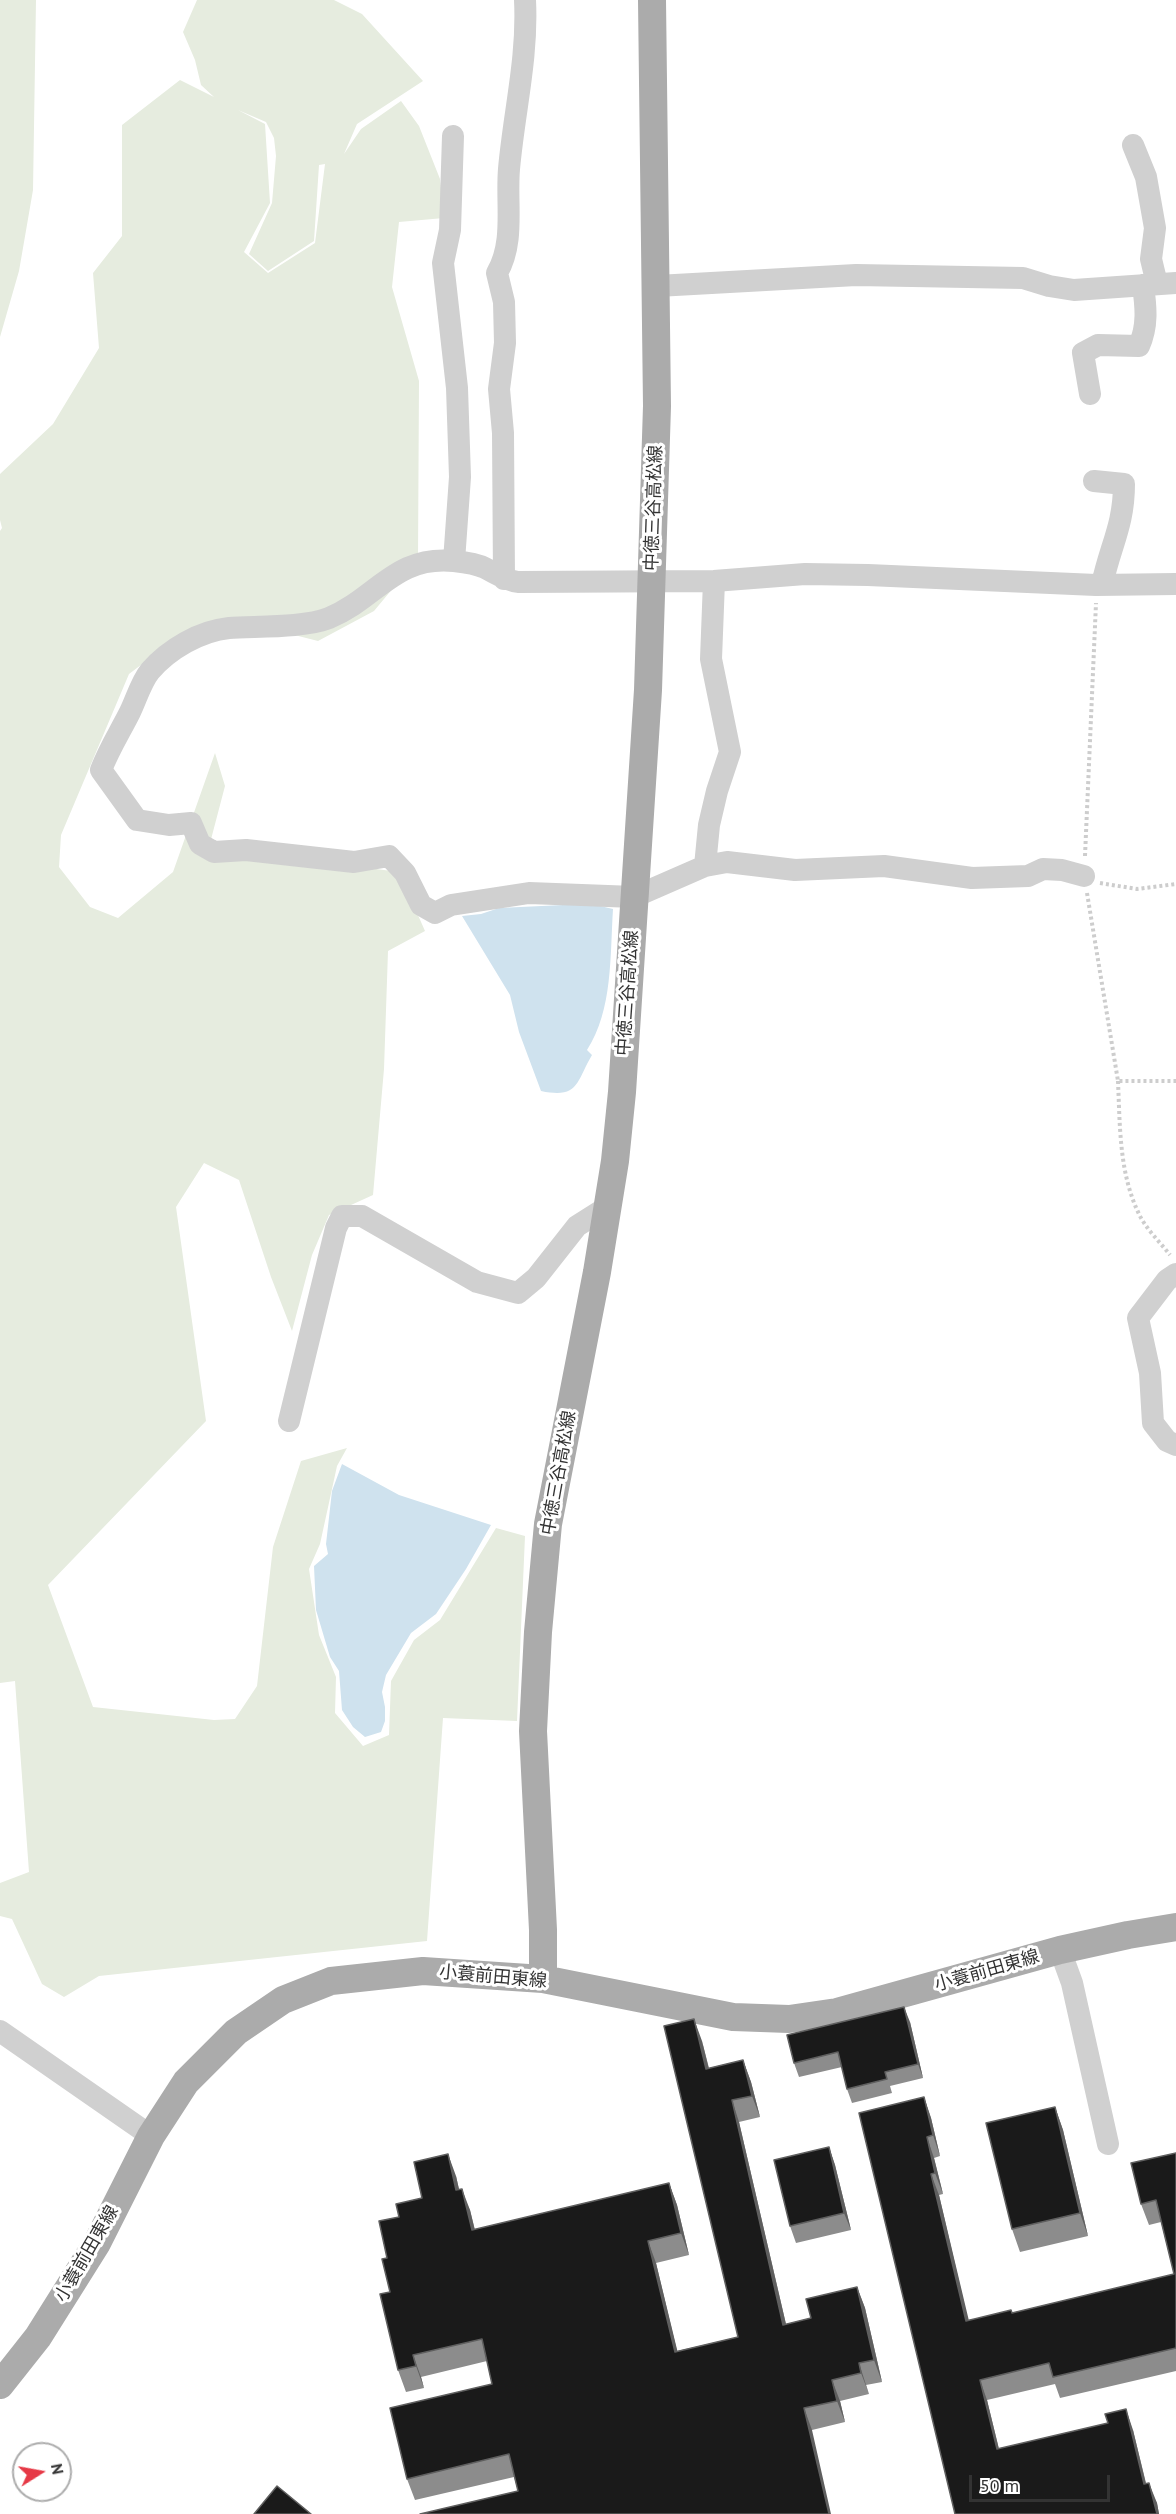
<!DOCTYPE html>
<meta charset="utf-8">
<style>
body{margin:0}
#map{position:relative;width:1176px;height:2514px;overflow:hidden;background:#fff;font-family:"PT Sans",sans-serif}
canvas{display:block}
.north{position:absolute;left:12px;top:2442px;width:60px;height:60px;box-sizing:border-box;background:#fff;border:2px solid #adadad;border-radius:50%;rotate:79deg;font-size:16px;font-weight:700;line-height:24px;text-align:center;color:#333}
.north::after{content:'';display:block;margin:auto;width:21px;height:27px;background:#e63946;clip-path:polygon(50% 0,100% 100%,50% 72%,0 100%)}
.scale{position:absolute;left:969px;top:2475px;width:141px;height:27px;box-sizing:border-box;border:3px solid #333;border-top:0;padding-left:8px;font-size:18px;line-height:21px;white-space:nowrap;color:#333;-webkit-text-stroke:4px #fff;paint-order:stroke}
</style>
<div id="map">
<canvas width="1176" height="2514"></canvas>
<div class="north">N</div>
<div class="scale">50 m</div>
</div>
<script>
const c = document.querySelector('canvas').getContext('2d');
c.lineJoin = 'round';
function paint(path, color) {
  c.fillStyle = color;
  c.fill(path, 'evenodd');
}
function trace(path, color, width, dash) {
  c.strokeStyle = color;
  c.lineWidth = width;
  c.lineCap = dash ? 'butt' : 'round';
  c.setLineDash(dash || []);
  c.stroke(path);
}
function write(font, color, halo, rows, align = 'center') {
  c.font = font + ' "PT Sans","Noto Sans JP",sans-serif';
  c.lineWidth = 6;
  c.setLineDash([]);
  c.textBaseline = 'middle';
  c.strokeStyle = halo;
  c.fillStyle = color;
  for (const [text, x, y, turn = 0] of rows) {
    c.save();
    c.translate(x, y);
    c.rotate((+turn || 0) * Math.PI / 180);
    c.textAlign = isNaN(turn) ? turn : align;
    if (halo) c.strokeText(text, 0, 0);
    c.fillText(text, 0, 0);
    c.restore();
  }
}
const green = new Path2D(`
 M0,0H36L33,190L19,271L0,337Z
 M197,0H334L362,14L423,81L357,124L344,154L361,129L401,101L419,126L440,179L444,218L399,222L392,287L419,381L418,558L374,611L318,641L263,627L182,634L129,674L61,835L59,867L90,907L118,918L173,872L215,753L225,786L209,847L399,872L425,931L388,951L384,1069L373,1195L329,1215L312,1255L292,1331L271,1277L239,1180L204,1163L176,1207L206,1421L48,1585L93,1707L214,1720L235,1719L257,1686L273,1547L301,1461L347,1448L337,1466L320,1544L309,1569L319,1635L336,1677L335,1713L363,1746L389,1735L391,1681L414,1640L440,1620L496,1528L525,1536L517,1721L443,1718L427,1941L99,1976L64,1997L42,1984L12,1919L0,1916V1883L29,1872L15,1681L0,1683V531L2,528L0,520V474L53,424L99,348L93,273L122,236V125L180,80L214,97L201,85L195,60L183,32ZM238,110L266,122L274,138L276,156L272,203L249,254L268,271L314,241L319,165L325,164L315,243L268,273L244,252L270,203L265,124Z`);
const water = new Path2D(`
 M563,905H596L613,909C610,955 613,1010 587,1050L592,1055C576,1082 579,1099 541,1091L519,1032L510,995L462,916L481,914L499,908Z
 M342,1464L399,1495L491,1525L466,1569L436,1614L411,1633L386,1675L382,1692L385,1707V1721L381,1732L365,1737L353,1727L342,1710L339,1671L330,1657L316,1610L314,1566L328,1554L326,1544L332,1491Z`);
const path = new Path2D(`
 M1085,856L1096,603
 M1100,883L1137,889L1176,884
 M1087,893L1118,1081H1176
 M1118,1081C1120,1126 1119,1173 1139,1214C1146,1229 1160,1242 1170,1255`);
const minor = new Path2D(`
 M453,136L450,230L443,263L457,388L460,477L454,561
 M1133,145L1146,177L1155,228L1151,259L1157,284
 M657,286L856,275L1023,278L1049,286L1074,290L1176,283
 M1090,394L1083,353L1098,345L1139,346C1148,326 1146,307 1143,285
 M1094,481L1124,484C1124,526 1110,546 1102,585
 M504,579L503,433L499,389L505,343L504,302L497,273C515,242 506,204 509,169C514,112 528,58 525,0
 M705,866L709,825L717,791L730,752L711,659L714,581
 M1084,876L1062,870L1043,869L1028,876L972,878L884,866L795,870L727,862L705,866L634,897L529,893L451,905L435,913L421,905L405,873L389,856L354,862L246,850L214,852L200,844L191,823L169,825L137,820L101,770C109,749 120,732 130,712C136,700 141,682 150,671C169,649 200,631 229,628C256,626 304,628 329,618C377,598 395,555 454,561C463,562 477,564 485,568C497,574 505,580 518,582L714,581L805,574L868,575L1096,585L1176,584
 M1176,1274L1167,1280L1138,1318L1150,1373L1153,1423L1167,1441L1176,1445
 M289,1421L336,1228L342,1216H362L477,1282L518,1293L536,1278L577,1226L607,1207
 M1060,1950L1072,1983L1108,2144
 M0,2031L151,2136`);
const major = new Path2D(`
 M543,1979V1930L533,1731L538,1632L548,1524L597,1272L615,1161L622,1092L648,690L657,406L652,0
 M0,2385L38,2337L97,2243L151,2136L186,2082L236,2032L283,2000L331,1981L423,1971L543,1979L733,2017L789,2019L837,2012L1060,1950L1128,1935L1176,1927`);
const wall = new Path2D(`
 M910,2022L923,2078L890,2086L892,2093L852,2103L847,2089L842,2067L799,2077L794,2063Z
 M702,2041L709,2068L743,2060L751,2082L760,2117L739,2122L786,2324L811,2318L857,2287L865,2308L882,2382L866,2385L869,2394L840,2401L845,2422L812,2430L518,2491L514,2477L415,2500L407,2479L492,2384L487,2361L421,2377L424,2388L406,2392L398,2370L390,2292L387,2258L399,2217L422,2198L456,2176L459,2189L470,2210L475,2230L669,2183L677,2205L689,2255L656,2263L677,2351L738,2337Z
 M924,2097L931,2118L940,2156L934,2158L943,2194L939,2195L968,2320L1012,2313L1174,2274L1161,2222L1149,2225L1141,2204L1176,2153V2371L1060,2398L1055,2384L987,2400L999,2449L1133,2430L1146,2483L1157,2503L1159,2514H955Z
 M1055,2107L1063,2130L1088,2236L1020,2252L1012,2229Z
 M829,2147L835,2165L851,2230L796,2243L790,2226Z`);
const shadedWall = new Path2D(`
 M904,2007L910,2022L923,2078L918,2064Z
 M694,2019L702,2041L714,2090L706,2069Z
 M743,2060L751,2082L760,2117L752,2096Z
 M924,2097L931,2118L940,2156L933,2135Z
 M732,2100L739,2122L791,2346L783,2325Z
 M1055,2107L1063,2130L1088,2236L1080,2213Z
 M927,2137L934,2158L943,2194L935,2173Z
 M829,2147L835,2165L851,2230L844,2213Z
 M448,2154L456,2176L464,2212L456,2190Z
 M931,2174L939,2195L974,2342L966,2321Z
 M669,2183L677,2205L689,2255L681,2233Z
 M462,2189L470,2210L480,2252L472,2230Z
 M648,2241L656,2263L683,2374L675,2352Z
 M857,2287L865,2308L882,2382L874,2360Z
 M413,2355L421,2377L424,2388L416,2366Z
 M859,2363L866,2385L869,2394L861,2373Z
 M832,2380L840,2401L845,2422L837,2401Z
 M980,2380L987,2400L1004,2470L997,2449Z
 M804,2408L812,2430L831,2514H829Z
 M1126,2409L1133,2430L1151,2505L1144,2484Z
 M1149,2483L1157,2503L1159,2514H1157Z`);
const building = new Path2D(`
 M904,2007L918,2064L885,2072L887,2079L847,2089L838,2052L794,2063L787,2035Z
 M694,2019L706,2069L743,2060L752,2096L732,2100L783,2325L811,2318L806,2299L857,2287L874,2360L859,2363L861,2373L832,2380L837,2401L804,2408L829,2514H420L518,2491L509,2454L407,2479L390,2408L492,2384L482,2339L413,2355L416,2366L398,2370L380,2294L390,2292L382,2259L387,2258L379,2221L399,2217L396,2204L422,2198L414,2162L448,2154L456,2190L462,2189L472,2230L669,2183L681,2233L648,2241L675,2352L738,2337L664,2026Z
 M924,2097L933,2135L927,2137L935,2173L931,2174L966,2321L1011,2310L1012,2313L1174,2274L1156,2200L1141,2204L1131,2163L1176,2153V2348L1053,2377L1049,2363L980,2380L997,2449L1108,2423L1105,2414L1126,2409L1144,2484L1149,2483L1157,2514H955L859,2113Z
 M1055,2107L1080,2213L1012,2229L986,2123Z
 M829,2147L844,2213L790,2226L774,2160Z
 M277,2486L311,2514H254Z`);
const streetNames = [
 ["中徳三谷高松線",654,508,-88],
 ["中徳三谷高松線",628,993,-86],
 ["中徳三谷高松線",559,1473,-80],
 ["小蓑前田東線",987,1971,-16],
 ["小蓑前田東線",493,1977,5],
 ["小蓑前田東線",87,2254,-60]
];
paint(green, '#e6ecdf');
paint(water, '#cfe2ee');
trace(path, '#cdcdcd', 4, [3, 3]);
trace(minor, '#d0d0d0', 22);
trace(major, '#ababab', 28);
paint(wall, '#8c8c8c');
paint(shadedWall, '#5f5f5f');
paint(building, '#1a1a1a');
trace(building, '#5f5f5f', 1.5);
write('18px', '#333', '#fff', streetNames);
</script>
